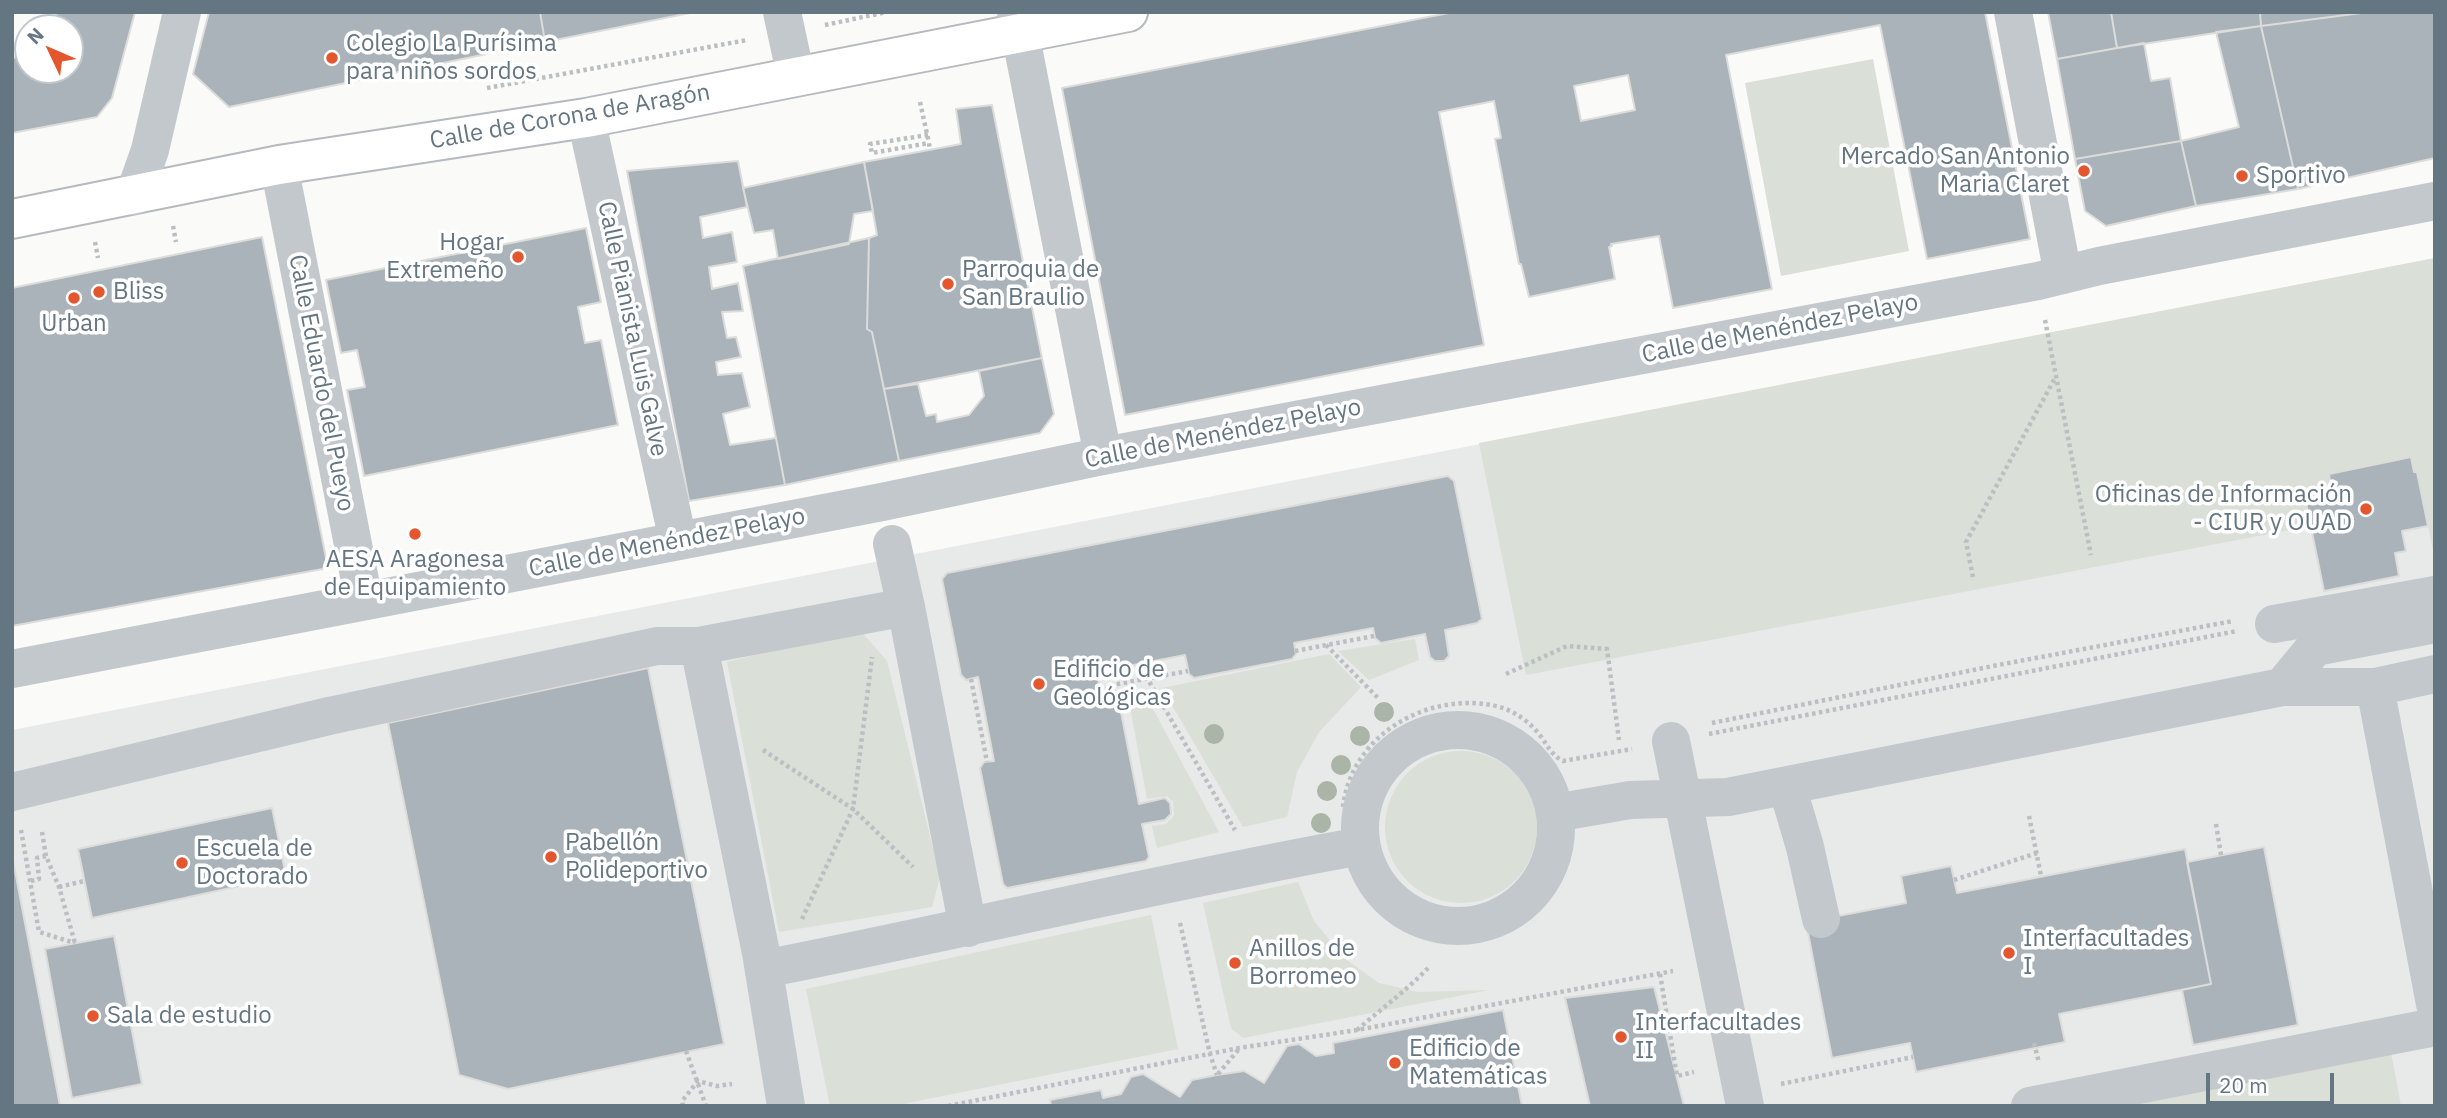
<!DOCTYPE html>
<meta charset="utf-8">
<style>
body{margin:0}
#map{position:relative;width:2447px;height:1118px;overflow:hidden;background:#fafaf8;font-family:"IBM Plex Sans",sans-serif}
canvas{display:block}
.frame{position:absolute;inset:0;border:14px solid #657683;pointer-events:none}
.north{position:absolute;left:14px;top:14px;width:70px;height:70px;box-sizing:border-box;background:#fff;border:2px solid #c1c8cd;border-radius:50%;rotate:314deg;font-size:19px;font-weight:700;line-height:28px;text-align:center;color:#657683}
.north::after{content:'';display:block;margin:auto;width:24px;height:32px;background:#e4572e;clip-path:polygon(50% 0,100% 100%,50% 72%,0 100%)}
.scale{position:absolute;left:2206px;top:1073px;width:128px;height:32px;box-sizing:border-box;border:4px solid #657683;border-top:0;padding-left:9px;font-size:21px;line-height:24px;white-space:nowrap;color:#657683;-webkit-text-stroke:5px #fff;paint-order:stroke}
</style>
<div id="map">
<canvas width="2447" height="1118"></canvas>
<div class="frame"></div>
<div class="north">N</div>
<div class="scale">20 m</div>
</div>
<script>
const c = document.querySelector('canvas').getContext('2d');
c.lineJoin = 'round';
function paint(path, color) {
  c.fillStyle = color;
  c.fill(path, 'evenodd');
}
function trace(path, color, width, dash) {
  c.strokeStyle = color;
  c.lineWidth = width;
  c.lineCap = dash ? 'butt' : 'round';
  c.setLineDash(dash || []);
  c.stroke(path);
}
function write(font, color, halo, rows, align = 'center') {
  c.font = font + ' "IBM Plex Sans",sans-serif';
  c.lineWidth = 7;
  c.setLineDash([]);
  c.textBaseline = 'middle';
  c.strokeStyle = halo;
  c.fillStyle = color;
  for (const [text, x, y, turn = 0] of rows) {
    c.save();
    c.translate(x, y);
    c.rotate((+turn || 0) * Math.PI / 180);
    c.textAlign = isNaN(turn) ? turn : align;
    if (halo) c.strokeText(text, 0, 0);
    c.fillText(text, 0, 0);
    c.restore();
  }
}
const built = new Path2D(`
 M2435,258V1106H12V730Z`);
const green = new Path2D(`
 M1873,59L1909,251L1781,276L1745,83Z
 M2435,258V549L2433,550L2417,472H2414L2410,457L2329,474L2331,487L2311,526L1526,675L1479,443Z
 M859,629L887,661L940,877L932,907L779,932L727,662Z
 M1415,639L1419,660L1369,680L1338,651Z
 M1329,654L1361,687L1319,732L1297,772L1287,817L1243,827L1162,688Z
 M1145,694L1219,832L1157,848L1152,826L1166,824L1174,816L1173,802L1167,796L1147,799L1128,696Z
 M1385 827a76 76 0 1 1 152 0a76 76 0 1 1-152 0Z
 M1298,882L1314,921L1344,958L1379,983L1418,992L1489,990L1243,1038L1231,1028L1203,903Z
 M1151,915L1178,1049L907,1103V1106H830L806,989Z
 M2391,1052L2401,1106H2125Z`);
const building = new Path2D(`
 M57,12H135L112,98L97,117L12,133V58L28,55V70H70V28H53Z
 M209,12H540L545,42L229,107L193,74Z
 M540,12H695L545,42Z
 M1454,12H1985L2030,239L1927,259L1880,25L1726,55L1772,289L1673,308L1659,236L1611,244L1612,246L1609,247L1615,279L1529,297L1521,264H1519L1495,139L1501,138L1494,101L1439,112L1484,345L1125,415L1062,88ZM1628,75L1635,110L1581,121L1574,86Z
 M2111,12H2260L2261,26L2117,48Z
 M2111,12L2117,48L2057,59L2048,12Z
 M2260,12H2369L2261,26Z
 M2369,12H2435V158L2298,189L2261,26Z
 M2261,26L2298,189L2196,206L2181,141L2239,127L2216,32Z
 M2144,43L2151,81L2170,78L2181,141L2075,159L2057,59Z
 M992,105L1042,358L884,389L872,332L867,329L869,238L877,235L864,162L961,144L956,109Z
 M2181,141L2196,206L2106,226L2085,211L2075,159Z
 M738,161L747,207L700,217L703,238L732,232L737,262L709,267L712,289L738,283L743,311L722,312L727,338L736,337L741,357L716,362L718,375L742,373L750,407L723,414L730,445L776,438L785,485L689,501L627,171Z
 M864,162L873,211L854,214L849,244L778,259L773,230L754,233L743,188Z
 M586,228L601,302L578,307L585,343L601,340L618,425L364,476L347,390L365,387L357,350L341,353L326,280Z
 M262,237L328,568L12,626V288Z
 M869,238L867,329L872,332L899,461L785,485L743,266Z
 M1042,358L1054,414L1040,433L899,461L884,389L918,384L926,416L936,414L937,422L969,415L984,396L979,371Z
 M2411,457L2414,472H2417L2428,526L2402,531L2406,551L2395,553L2399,576L2324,591L2304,493L2331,487L2329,474Z
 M1448,476L1454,481L1482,619L1477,623L1445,630L1449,656L1444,661H1435L1430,657L1425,634L1381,643L1375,638L1373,628L1294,643L1296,654L1292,659L1194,678L1189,674L1185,655L1097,672L1100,691L1112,689L1117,692L1139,804L1165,798L1170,803L1171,814L1165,820L1142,824L1149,857L1146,861L1007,888L1003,884L980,768L984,762L994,761L978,677L966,680L961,675L942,579L947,573Z
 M648,668L724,1044L508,1089L459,1075L388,723Z
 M272,808L286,876L92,918L78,849Z
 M2264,847L2298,1025L2193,1045L2182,990L2211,984L2187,862Z
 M2185,849L2211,984L2059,1014L2065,1042L1916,1072L1910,1043L1832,1058L1806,922L1906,903L1901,876L1951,866L1957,893Z
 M12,855L60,1106H12Z
 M114,936L142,1084L72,1098L45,949Z
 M1654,987L1684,1106H1590L1565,998Z
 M1503,1010L1522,1106H1051L1050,1100L1101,1090L1103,1098L1121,1094L1131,1077L1143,1074L1180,1097L1192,1080L1217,1075L1244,1071L1264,1083L1287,1046L1299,1044L1316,1056L1334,1053L1333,1043Z`);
const path = new Path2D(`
 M825,25L887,12
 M487,88L747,40
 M920,102L929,143
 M928,135L870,144L872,153L929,143L930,150
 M173,226L176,242
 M95,242L98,258
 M2045,320L2091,555
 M1973,577L1966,542L2055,378
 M1326,645L1379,699
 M1295,651L1374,636
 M1139,664L1235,830
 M1506,674L1567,646L1607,649L1619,740
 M971,679L987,762
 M1108,690L1107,686L1188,671
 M1712,723L1993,666L2233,621
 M1709,734L2237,631
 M763,750L853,809L913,867
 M1343,807C1350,745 1407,704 1467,703C1483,703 1500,705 1514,713C1523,718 1532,725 1539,734C1547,744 1551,755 1563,761L1632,749
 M2029,816L2041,876
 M2216,824L2221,855
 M21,830L39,932L75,943
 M42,832L46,856
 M1954,880L2037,853
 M31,881L39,879L37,858L46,856L59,887L75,943
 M59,887L84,881
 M802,919L853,809L872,657
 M1180,923L1210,1054L1217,1075
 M1660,974L1677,1076L1694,1072
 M1357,1030C1381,1009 1406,991 1428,968
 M2034,1043L2039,1063
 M686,1051L706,1106
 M1218,1074L1239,1049
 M1781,1084L1913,1057
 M683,1106L682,1101L698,1081L717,1086L732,1084
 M948,1106L1239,1048L1357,1030L1673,971`);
const minor = new Path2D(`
 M782,12L796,77
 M1016,12L1103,456
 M2013,12L2063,275
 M586,118L678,541
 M279,165L364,601
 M134,196L150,150L182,12
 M892,544L906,607
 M2274,624L2435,595
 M699,646L761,953L786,1106
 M12,669L882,502L1103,456L2038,281L2099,266L2435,201
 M2282,687L2315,647L2435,624
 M2375,687L2435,1004
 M1360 828a98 98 0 1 1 196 0a98 98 0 1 1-196 0Z
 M1671,741L1745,1106
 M1787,786L1805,847L1821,919
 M12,792L329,716L657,646H699L906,607L968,928
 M1555,813L1630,800L1728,797L2282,687H2375L2435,674
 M764,969C963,930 1161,882 1361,846
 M2030,1106L2435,1027`);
const major = new Path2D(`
 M12,219L279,165L586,118L1128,12`);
const trees = [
 [1384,712],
 [1214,734],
 [1360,736],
 [1341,765],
 [1327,791],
 [1321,823]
];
const markers = [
 [332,58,7,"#e4572e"],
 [2084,171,7,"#e4572e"],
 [2242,176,7,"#e4572e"],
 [518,257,7,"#e4572e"],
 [948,284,7,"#e4572e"],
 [99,292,7,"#e4572e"],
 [74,298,7,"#e4572e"],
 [2366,509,7,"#e4572e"],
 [415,534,7,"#e4572e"],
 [1039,684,7,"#e4572e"],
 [551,857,7,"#e4572e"],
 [182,863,7,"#e4572e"],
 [2009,953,7,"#e4572e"],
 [1235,963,7,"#e4572e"],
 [93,1016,7,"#e4572e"],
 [1621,1037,7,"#e4572e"],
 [1395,1063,7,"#e4572e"]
];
const poiNames = [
 ["Colegio La Purísima",346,44],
 ["para niños sordos",346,72],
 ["Mercado San Antonio",2070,157,"right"],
 ["Maria Claret",2070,185,"right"],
 ["Sportivo",2256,176],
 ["Hogar",504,243,"right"],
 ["Extremeño",504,271,"right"],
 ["Parroquia de",962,270],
 ["San Braulio",962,298],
 ["Bliss",113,292],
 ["Urban",74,324,"center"],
 ["Oficinas de Información",2352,495,"right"],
 ["- CIUR y OUAD",2352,523,"right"],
 ["AESA Aragonesa",415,560,"center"],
 ["de Equipamiento",415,588,"center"],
 ["Edificio de",1053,670],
 ["Geológicas",1053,698],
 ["Pabellón",565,843],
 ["Polideportivo",565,871],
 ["Escuela de",196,849],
 ["Doctorado",196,877],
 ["Interfacultades",2023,939],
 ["I",2023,967],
 ["Anillos de",1249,949],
 ["Borromeo",1249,977],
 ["Sala de estudio",107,1016],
 ["Interfacultades",1635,1023],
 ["II",1635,1051],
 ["Edificio de",1409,1049],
 ["Matemáticas",1409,1077]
];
const streetNames = [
 ["Calle de Corona de Aragón",570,117,-10],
 ["Calle Pianista Luis Galve",632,329,78],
 ["Calle de Menéndez Pelayo",1780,329,-11],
 ["Calle Eduardo del Pueyo",321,383,79],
 ["Calle de Menéndez Pelayo",1223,434,-11],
 ["Calle de Menéndez Pelayo",667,543,-11]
];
paint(built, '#e8e9e9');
paint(green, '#dadfd7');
paint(building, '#aab3b9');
trace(building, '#dcdcda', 2);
trace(major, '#b5babe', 42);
trace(path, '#bbbfc2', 4.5, [3.5, 3.5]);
trace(minor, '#c3c8cc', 38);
trace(major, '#fff', 38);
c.fillStyle = '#aab4a7';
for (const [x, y] of trees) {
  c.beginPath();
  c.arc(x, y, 10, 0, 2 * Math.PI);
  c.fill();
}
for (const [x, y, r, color] of markers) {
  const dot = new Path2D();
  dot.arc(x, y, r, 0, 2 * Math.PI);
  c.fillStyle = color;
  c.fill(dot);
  trace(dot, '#fff', 2.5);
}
write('24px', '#657683', '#fff', poiNames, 'left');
write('24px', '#657683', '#fff', streetNames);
</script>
